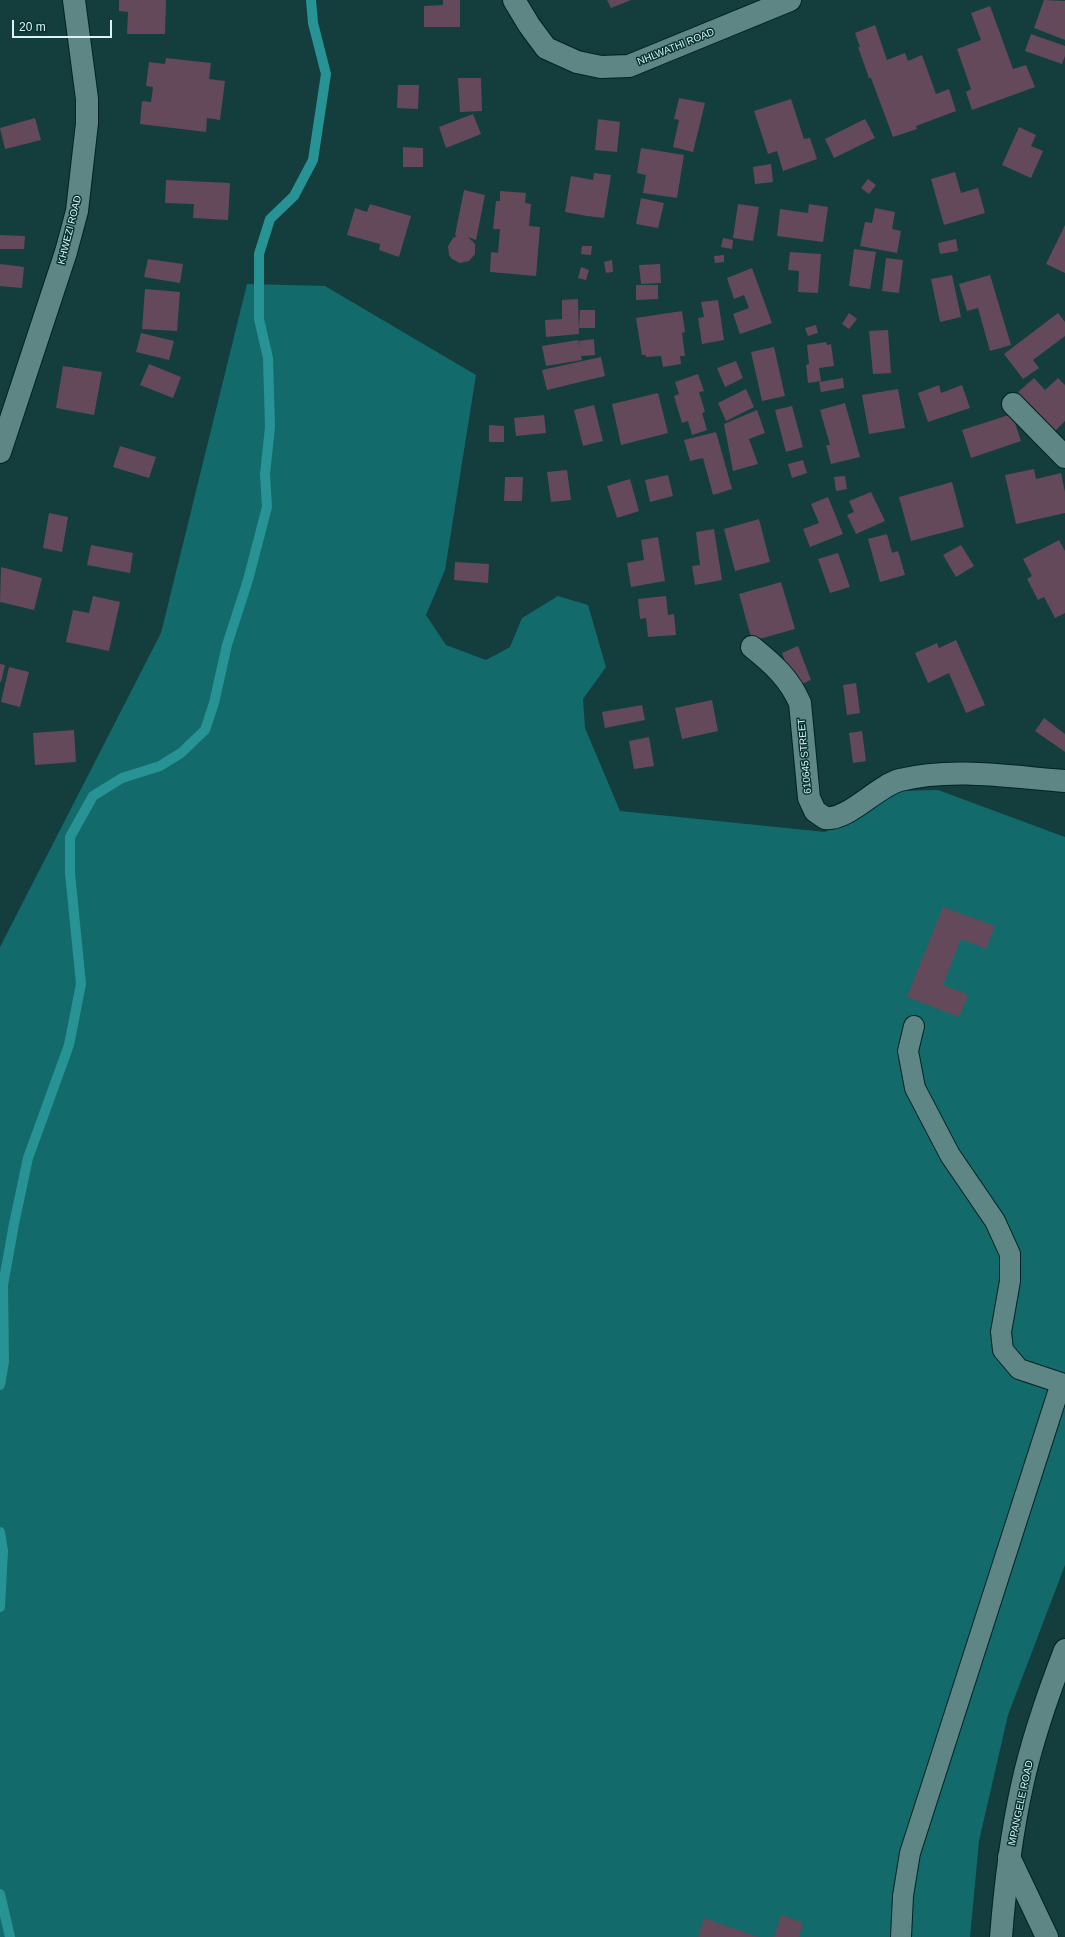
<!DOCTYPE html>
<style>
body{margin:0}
#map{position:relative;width:1065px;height:1937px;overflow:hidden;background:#143d3d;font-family:Arial,sans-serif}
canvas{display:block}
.scale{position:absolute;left:12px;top:20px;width:100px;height:18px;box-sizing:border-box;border:2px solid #ddf2f2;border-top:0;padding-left:5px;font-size:12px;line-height:14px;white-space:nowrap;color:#ddf2f2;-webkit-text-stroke:3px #073232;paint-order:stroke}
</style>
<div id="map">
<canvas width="1065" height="1937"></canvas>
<div class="scale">20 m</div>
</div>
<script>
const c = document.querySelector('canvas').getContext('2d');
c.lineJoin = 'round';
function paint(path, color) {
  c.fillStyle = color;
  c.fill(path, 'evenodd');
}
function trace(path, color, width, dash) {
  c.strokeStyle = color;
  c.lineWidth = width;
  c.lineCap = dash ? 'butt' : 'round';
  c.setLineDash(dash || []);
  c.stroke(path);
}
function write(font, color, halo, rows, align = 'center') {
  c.font = font + ' Arial,sans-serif';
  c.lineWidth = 3;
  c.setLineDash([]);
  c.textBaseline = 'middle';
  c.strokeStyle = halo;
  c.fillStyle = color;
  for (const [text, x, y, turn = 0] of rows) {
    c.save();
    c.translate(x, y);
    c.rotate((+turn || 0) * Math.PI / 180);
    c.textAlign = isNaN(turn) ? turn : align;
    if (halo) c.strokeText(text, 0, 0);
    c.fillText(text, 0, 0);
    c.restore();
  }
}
const green = new Path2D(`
 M247,284L325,286L476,375L445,570L426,615L446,645L486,660L510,647L522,618L558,596L588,605L606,667L583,699L585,728L620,811L825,832L898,791L938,790L1065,837V1565L1008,1715L979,1841L970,1937H0V947L161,633Z`);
const stream = new Path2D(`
 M0,1385L4,1362L3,1285L14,1224L28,1158L69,1045L81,984L70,873V837L93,796L122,778L160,766L181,753L205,730L214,703L227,645L248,580L267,507L265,474L270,427L268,358L259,319V254L270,219L294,196L313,160L326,74L313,23L311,0
 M0,1532L3,1551L0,1607
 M0,1894L10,1937`);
const building = new Path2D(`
 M119,0H166L165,34H127L128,12L119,11Z
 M443,0H460V27H424V6L443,5Z
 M607,0H631L611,8Z
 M1044,0L1065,1V40L1034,28Z
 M990,6L1013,69L1026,65L1035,87L972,110L966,92L971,89L957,49L981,40L971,13Z
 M875,25L887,60L905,53L908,61L922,55L936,94L949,89L956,111L916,126L917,129L893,137L871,78H869L858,47H860L855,33Z
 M1031,34L1065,46V56L1062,64L1025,51Z
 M166,58L211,63L209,79L225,81L220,120L207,118L206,132L140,124L142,101L151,102L153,87L146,86L149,62L165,64Z
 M458,78H481L482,111L460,112Z
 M398,85H419L418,109L397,108Z
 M679,98L705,103L693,152L673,147L679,120L674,119Z
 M791,99L804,139L810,138L817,159L783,171L777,151L768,154L754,111Z
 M473,114L481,134L446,148L439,127Z
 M35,118L41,140L5,149L0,128Z
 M598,119L620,122L617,152L595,150Z
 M865,119L875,138L834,158L825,139Z
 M1019,127L1036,135L1031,146L1043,151L1031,178L1002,165Z
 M403,147L423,148V167H403Z
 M641,148L684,155L677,198L643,193L646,175L637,173Z
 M771,164L773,182L755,184L753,167Z
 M955,172L961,193L978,188L985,213L944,225L931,179Z
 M594,173L611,175L604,218L587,216L588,208L587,216L565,212L571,176L593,180Z
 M868,179L876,185L869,194L861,188Z
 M166,180L230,183L228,220L193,218L194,204L165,203Z
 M464,190L485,195L476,240L468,237L475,244V254L469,261L460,263L452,259L449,255L448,246L453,238L457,236L455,235Z
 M500,191L526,193L525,203L531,204L529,226L540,227L536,276L490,272L491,252L498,253L500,229H493L496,201H500Z
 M641,198L664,203L658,228L636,224Z
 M370,204L411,216L399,257L379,250L380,244L347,235L355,208L367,212Z
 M738,204L759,207L753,241L733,238Z
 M809,204L828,207L823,242L777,236L780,209L808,213Z
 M875,208L895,212L892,229L901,231L897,253L860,246L865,222L872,223Z
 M1065,225V273L1046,264Z
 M0,235L25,236L24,249H0Z
 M723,238L733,240L732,249L721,247Z
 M956,239L958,251L940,254L938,243Z
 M582,246H592L591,255L581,254Z
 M854,249L876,252L870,289L849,286Z
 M790,252L821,254L818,293L798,292L799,271L788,270Z
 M724,255V262L715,263L714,256Z
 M886,258L903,260L899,293L882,291Z
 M148,259L183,264L180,283L144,277Z
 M612,260L613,272L606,273L604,262Z
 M0,264L24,267L22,288L0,286Z
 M660,264L661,283L641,284L639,265Z
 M581,267L589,270L586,280L578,278Z
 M752,268L772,323L740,334L733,314L749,308L744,295L734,299L727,278Z
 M952,275L961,317L940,322L931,279Z
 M990,275L1011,345L990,351L978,308L967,311L959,284Z
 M636,285H658V299L636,300Z
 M145,289L180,292L177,331L142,329Z
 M578,299L579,334L546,337L545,320L562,319V300Z
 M718,300L724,340L702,344L698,318L704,317L701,302Z
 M580,310H595V328H579Z
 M682,311L685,332L682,333L685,356H680L681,364L663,367L661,356L646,357V355H642L636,318Z
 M849,313L857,319L849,329L842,324Z
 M1058,313L1065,322V336L1033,360L1039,368L1023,379L1004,354Z
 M816,325L818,333L808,336L805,328Z
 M888,330L891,373L873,374L869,331Z
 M141,333L174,341L169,360L136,352Z
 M594,339L595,355L581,356L582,360L546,366L542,346L578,340L580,348L579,341Z
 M826,342L827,345L831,344L834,366L819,368L821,381L808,383L806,365L809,364L807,345Z
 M774,347L785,396L762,401L751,352Z
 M601,357L605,376L547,390L542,370Z
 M736,361L743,378L725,387L717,368Z
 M149,364L181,377L173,398L140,385Z
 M63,366L102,372L94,415L56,408Z
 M698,374L704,391L699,392L705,412L702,413L707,430L692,435L688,421L682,423L674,396L679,394L675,382Z
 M843,378L844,388L821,392L819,382Z
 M1034,378L1045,390L1058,378L1065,385V421L1055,431L1018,392Z
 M939,385L941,393L962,385L970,408L928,422L918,393Z
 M746,389L754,407L726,421L718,403Z
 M898,389L905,428L869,434L862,395Z
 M658,393L668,433L621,445L612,404Z
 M845,403L860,457L831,464L826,445H830L820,410Z
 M594,405L603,441L583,446L574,410Z
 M792,406L803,447L786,452L775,410Z
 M757,410L765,433L749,439L758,464L733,471L724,424Z
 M1012,414L1021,441L971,458L962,430Z
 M544,415L546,433L516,436L514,418Z
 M489,425L504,426V442H489Z
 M716,432L732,489L713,495L703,458L690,461L684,440Z
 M120,446L156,457L149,478L113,467Z
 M803,460L807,473L792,478L788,464Z
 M1034,469L1036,479L1061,473L1065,492V513L1016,524L1005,475Z
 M567,470L571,500L551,502L547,472Z
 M668,475L673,496L650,502L645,480Z
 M845,476L847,489L836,491L834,477Z
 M505,477H523L522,501H504Z
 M630,479L639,511L617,518L607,486Z
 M952,482L964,527L911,541L899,497Z
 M871,492L885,521L856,534L847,515L854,512L849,501Z
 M828,497L843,534L810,547L803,529L819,523L811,504Z
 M49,513L68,517L62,552L43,548Z
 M759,519L770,562L735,571L724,529Z
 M714,529L722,580L695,585L692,566L700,565L696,532Z
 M887,534L892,553L898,551L905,575L880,582L868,539Z
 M658,537L665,581L631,587L627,563L644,560L641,540Z
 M1059,540L1065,551V613L1055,618L1044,597L1038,600L1027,579L1032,576L1023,559Z
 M91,545L133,553L130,573L87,565Z
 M961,545L974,566L956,577L943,555Z
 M838,553L850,587L830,593L818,559Z
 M455,562L489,564L488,583L454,580Z
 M1,567L42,578L34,610L0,602Z
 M781,582L795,629L752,641L739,594Z
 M93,596L120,602L109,651L66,642L73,610L89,613Z
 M666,596L668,615L674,614L676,635L648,637L646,618L640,619L638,599Z
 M956,640L985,705L966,713L949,673L928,683L915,653L937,643L939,648Z
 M798,646L811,680L795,687L782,653Z
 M0,664L5,665L1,682H0Z
 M9,667L29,672L20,707L1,702Z
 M856,683L860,713L847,715L843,685Z
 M712,700L718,731L682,739L675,708Z
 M642,705L645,720L605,728L602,712Z
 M1044,718L1065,734V752L1035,731Z
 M74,730L76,762L35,765L33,733Z
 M862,731L866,761L853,763L849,733Z
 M649,737L654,766L634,769L629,741Z
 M943,907L995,926L986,949L961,939L943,985L968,995L959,1017L907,997Z
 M781,1915L803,1923L799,1937H774Z
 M704,1918L758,1937H698Z`);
const lane = new Path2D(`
 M914,1026L908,1051L915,1088L950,1155L995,1221L1010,1254V1281L1001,1332L1003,1350L1019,1369L1061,1383
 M901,1937L903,1896L910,1853L1061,1383L1065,1385`);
const street = new Path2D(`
 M514,0L529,25L546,48L577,62L601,67L629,66L790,0
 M1013,404L1065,457
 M0,452L66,252L77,211L87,123V99L74,0
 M752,647C773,664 789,678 800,703L809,798L815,811L825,818C848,821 877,786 900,780C953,767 1011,777 1065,781
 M1009,1857L1047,1937`);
const secondary = new Path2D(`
 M1001,1937C1005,1886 1011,1836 1022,1786C1032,1740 1048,1694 1065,1650`);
const streetNames = [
 ["NHLWATHI ROAD",676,47,-22],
 ["KHWEZI ROAD",70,230,-76],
 ["610645 STREET",805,756,-95],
 ["MPANGELE ROAD",1021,1803,-78]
];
paint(green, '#136a6a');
trace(stream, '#289394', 10);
paint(building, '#64495b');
trace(lane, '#032222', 22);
trace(street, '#032222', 24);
trace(secondary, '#032222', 24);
trace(lane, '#5d8685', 20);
trace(street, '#5d8685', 22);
trace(secondary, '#5d8685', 22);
write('10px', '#ddf2f2', '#073232', streetNames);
</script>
